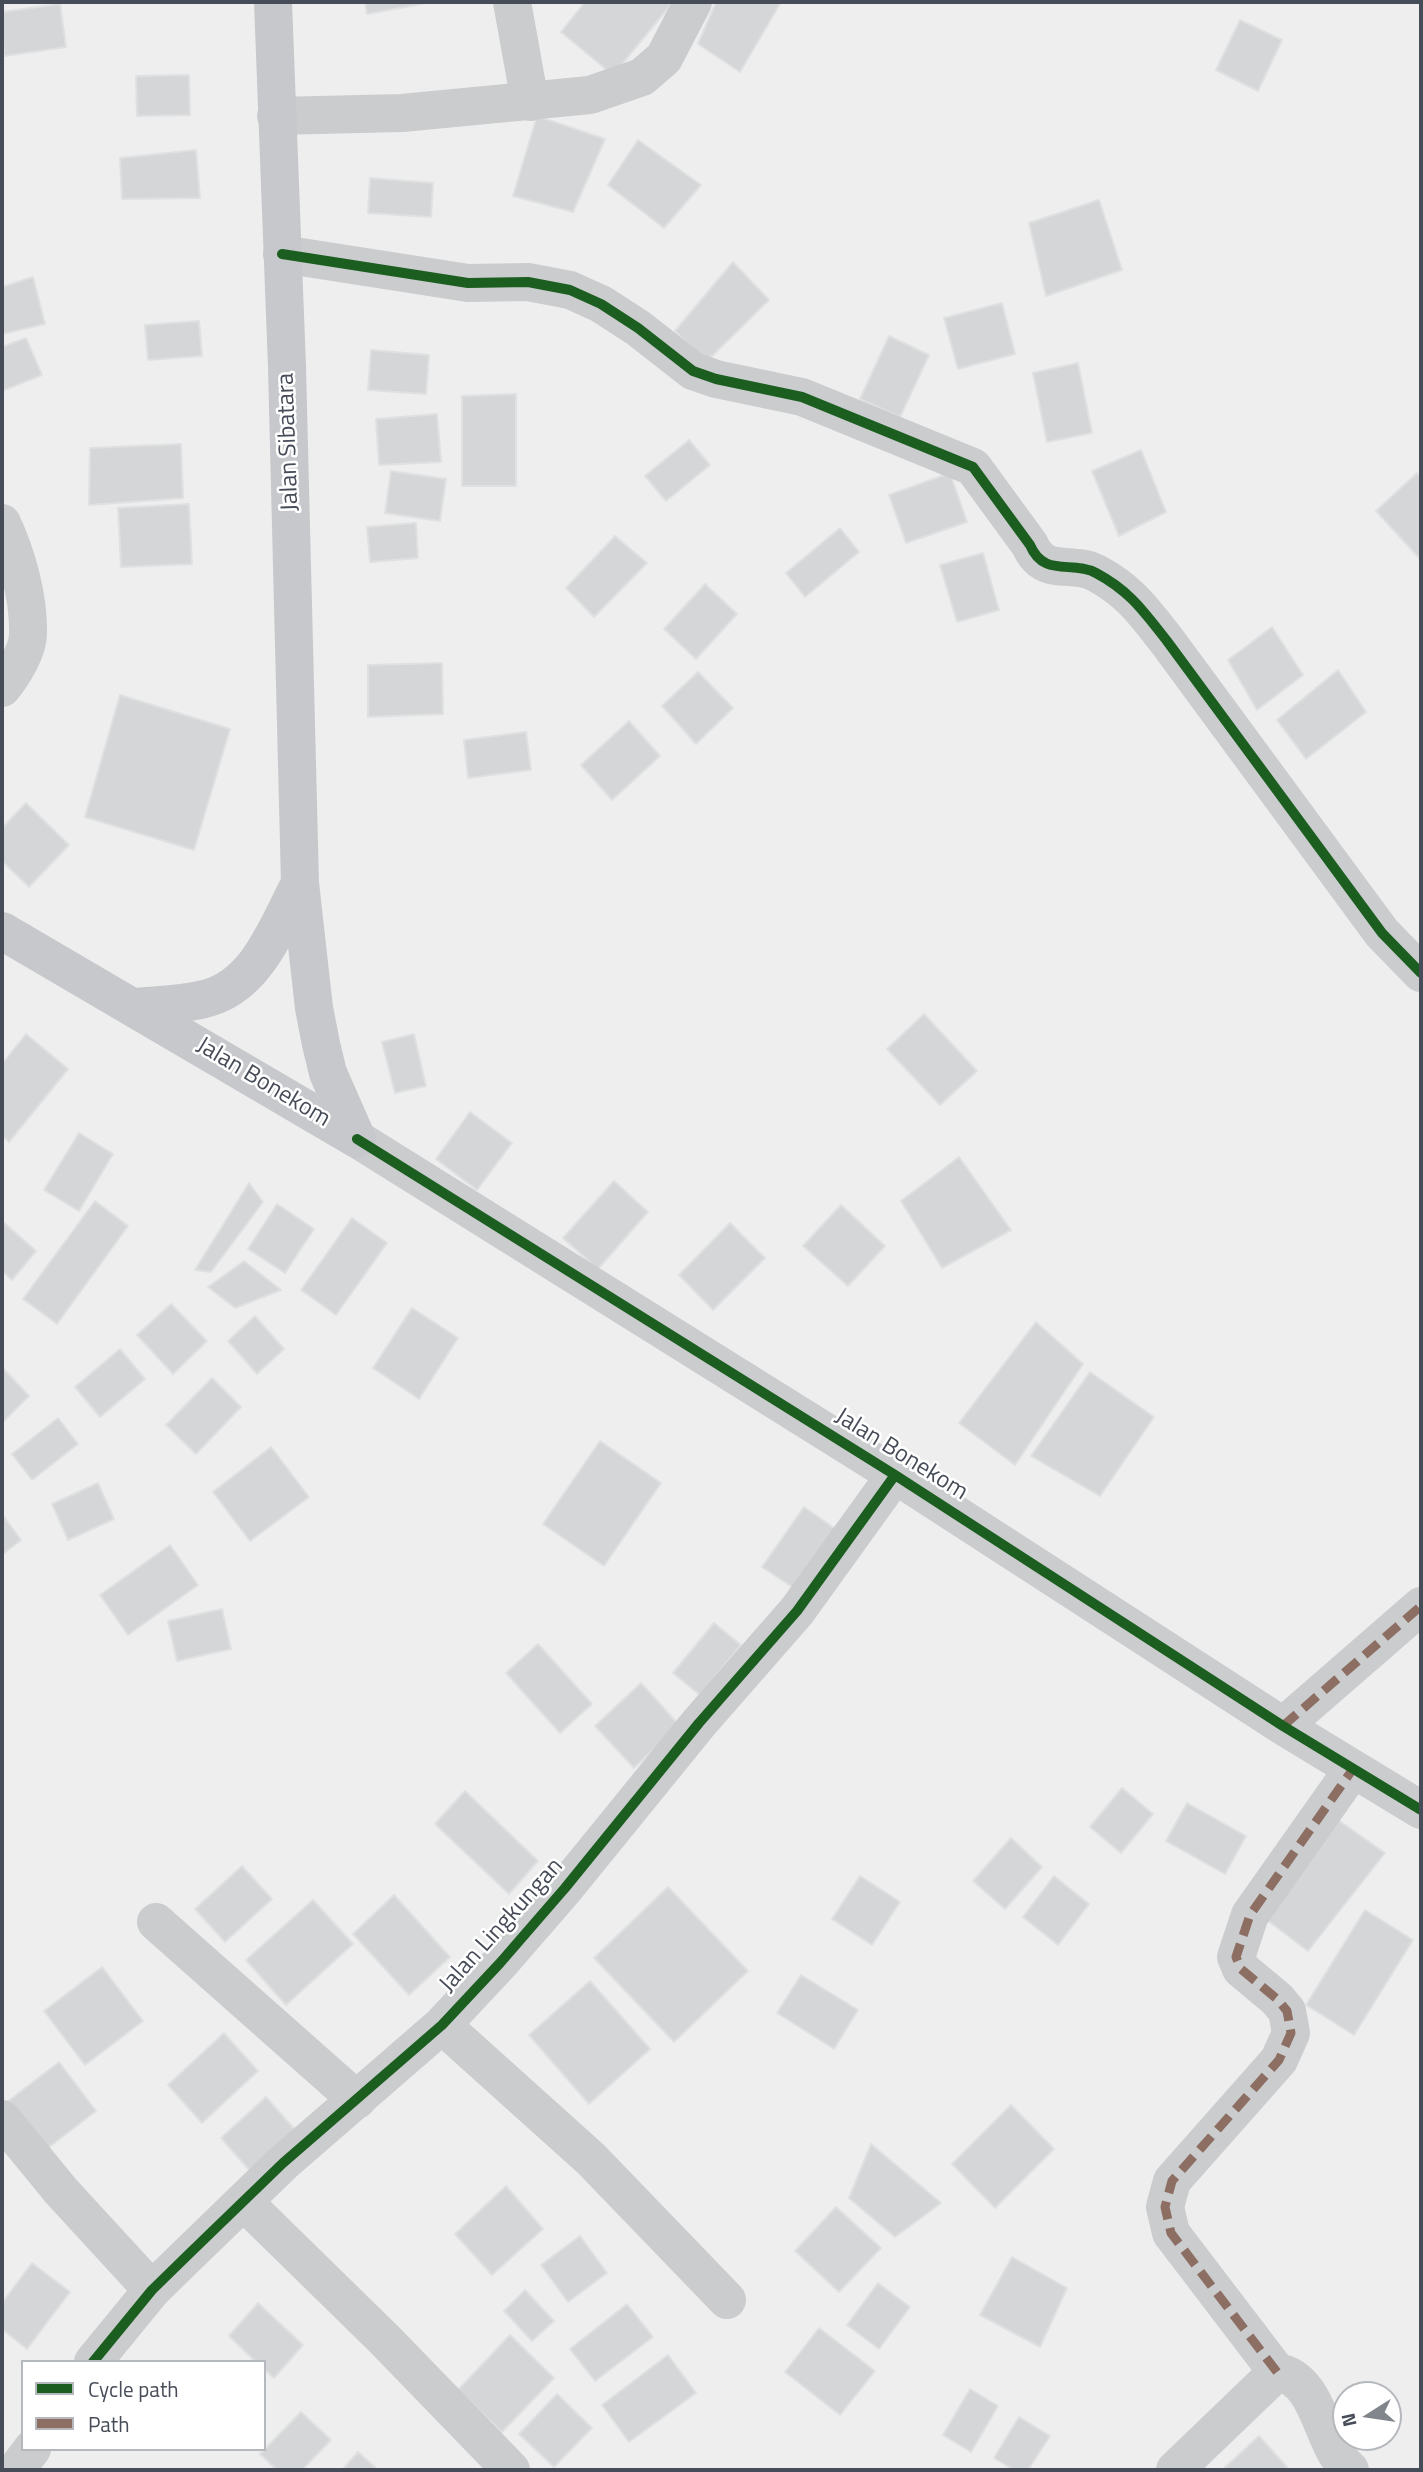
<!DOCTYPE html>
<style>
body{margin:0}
#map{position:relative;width:1423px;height:2472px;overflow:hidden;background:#eee;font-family:"Titillium Web",sans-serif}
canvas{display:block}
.frame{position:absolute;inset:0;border:4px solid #474d58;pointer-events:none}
.legend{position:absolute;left:21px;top:2360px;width:245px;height:91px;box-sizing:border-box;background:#fff;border:2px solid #b5b8bc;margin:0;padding:9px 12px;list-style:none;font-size:21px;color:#474d58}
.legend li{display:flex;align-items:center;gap:14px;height:35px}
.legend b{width:35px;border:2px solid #b5b8bc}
.north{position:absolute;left:1332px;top:2381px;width:70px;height:70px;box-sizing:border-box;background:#fff;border:2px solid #b5b8bc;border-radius:50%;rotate:258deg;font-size:19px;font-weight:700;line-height:28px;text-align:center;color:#474d58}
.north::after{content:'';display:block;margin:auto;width:24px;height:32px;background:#81858c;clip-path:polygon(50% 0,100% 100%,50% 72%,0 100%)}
</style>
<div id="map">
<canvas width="1423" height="2472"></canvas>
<div class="frame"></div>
<ul class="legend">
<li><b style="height:9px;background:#1b5e20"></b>Cycle path</li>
<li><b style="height:9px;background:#8d6e63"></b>Path</li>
</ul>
<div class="north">N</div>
</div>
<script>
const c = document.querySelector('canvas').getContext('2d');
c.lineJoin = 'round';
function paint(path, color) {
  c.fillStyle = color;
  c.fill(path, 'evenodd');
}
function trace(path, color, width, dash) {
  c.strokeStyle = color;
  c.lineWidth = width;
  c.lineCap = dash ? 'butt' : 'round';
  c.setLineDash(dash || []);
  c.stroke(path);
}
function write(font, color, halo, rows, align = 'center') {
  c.font = font + ' "Titillium Web",sans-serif';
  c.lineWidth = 5;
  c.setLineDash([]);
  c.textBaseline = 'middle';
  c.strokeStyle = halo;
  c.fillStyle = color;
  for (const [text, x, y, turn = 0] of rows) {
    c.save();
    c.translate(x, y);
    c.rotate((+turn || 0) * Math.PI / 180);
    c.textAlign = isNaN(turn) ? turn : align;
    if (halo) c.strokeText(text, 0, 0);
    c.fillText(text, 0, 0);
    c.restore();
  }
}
const building = new Path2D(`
 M365,2H427V3L367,14Z
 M585,2H673L613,75L561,32Z
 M716,2H781L740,72L698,44Z
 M60,4L66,47L4,56L2,12Z
 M1240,20L1282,40L1258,91L1216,70Z
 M189,75L190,115L137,116L136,76Z
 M537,116L605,139L573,212L513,196Z
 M638,140L701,185L664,228L608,185Z
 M196,150L200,198L122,199L120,158Z
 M370,178L433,183L431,217L368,213Z
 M1099,200L1122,270L1046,296L1029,223Z
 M733,262L769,300L705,363L675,331Z
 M33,277L45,324L2,334V287Z
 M1002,303L1015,354L958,369L944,318Z
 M199,321L202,356L148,360L145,325Z
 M889,336L929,355L900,417L860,399Z
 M26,338L42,375L2,391V347Z
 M371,350L429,355L426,394L368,390Z
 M1078,363L1092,433L1047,442L1033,373Z
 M516,394V486H462V396Z
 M437,414L441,462L379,465L376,419Z
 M689,440L710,465L666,501L645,476Z
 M181,444L183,498L89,505L90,448Z
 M1141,450L1166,512L1119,536L1092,471Z
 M391,471L446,479L440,521L385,513Z
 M950,473L967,522L906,543L889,495Z
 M1417,473L1421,478V560L1376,511Z
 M189,504L192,564L121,567L118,508Z
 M416,523L418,558L370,562L367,527Z
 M840,528L859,552L805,597L786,573Z
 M615,536L647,563L594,617L566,588Z
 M983,553L999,610L957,622L940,565Z
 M705,584L737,614L696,659L664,629Z
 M1272,627L1303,675L1257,710L1228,660Z
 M442,663L443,714L368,717V665Z
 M1338,670L1366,712L1306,759L1277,720Z
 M698,672L733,708L696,744L662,706Z
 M120,695L230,729L194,850L85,817Z
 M629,721L660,756L612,800L581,765Z
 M526,732L531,770L468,778L464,740Z
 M26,803L69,845L29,887L2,861V828Z
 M924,1014L977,1071L940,1105L887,1049Z
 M26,1034L68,1069L9,1142L2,1136V1064Z
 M414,1034L426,1086L395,1093L382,1042Z
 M470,1112L512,1143L477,1190L436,1159Z
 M79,1133L113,1154L79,1211L44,1190Z
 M959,1157L1011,1230L942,1268L901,1201Z
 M614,1181L648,1212L598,1269L563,1238Z
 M249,1183L263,1202L211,1272L195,1270Z
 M95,1201L128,1226L57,1324L23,1299Z
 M277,1204L314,1229L285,1273L248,1249Z
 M841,1205L885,1246L848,1286L803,1246Z
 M352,1218L387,1243L336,1315L301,1290Z
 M2,1221L36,1251L12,1280L2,1271Z
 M730,1223L765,1258L713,1310L679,1275Z
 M244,1261L281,1290L235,1308L208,1287Z
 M171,1304L207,1341L173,1374L137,1335Z
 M412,1308L458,1338L419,1399L373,1368Z
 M255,1316L284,1349L257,1374L228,1341Z
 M1036,1322L1083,1364L1015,1465L959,1423Z
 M120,1349L145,1379L100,1417L75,1387Z
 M2,1367L29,1396L2,1423Z
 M1090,1372L1154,1417L1100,1496L1031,1456Z
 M212,1378L241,1407L196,1454L166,1425Z
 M58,1418L78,1444L32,1480L12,1454Z
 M600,1441L661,1483L604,1566L543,1524Z
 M271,1447L309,1497L250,1541L213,1492Z
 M98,1483L114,1519L68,1540L52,1504Z
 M804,1507L837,1530L795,1589L762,1567Z
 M2,1514L21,1540L2,1555Z
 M170,1545L198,1585L128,1635L100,1595Z
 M222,1609L231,1649L177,1661L168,1621Z
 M714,1623L741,1645L700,1695L673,1673Z
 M538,1644L592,1704L560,1733L506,1673Z
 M641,1683L679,1725L634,1768L595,1726Z
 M1122,1788L1153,1814L1121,1853L1090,1827Z
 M465,1791L538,1861L509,1894L435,1824Z
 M1187,1803L1246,1836L1225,1874L1166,1841Z
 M1331,1815L1385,1853L1308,1951L1259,1914Z
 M1011,1838L1042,1867L1005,1909L973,1881Z
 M242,1866L272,1899L225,1942L195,1909Z
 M860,1876L900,1902L872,1945L832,1919Z
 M1054,1876L1089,1904L1058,1945L1023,1917Z
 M668,1887L748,1971L674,2042L594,1958Z
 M394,1895L450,1957L409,1995L353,1934Z
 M313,1900L353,1944L286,2005L246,1960Z
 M1365,1910L1413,1940L1354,2035L1306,2005Z
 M102,1967L143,2021L85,2065L44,2011Z
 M801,1975L858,2010L834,2049L777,2013Z
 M590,1981L650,2049L589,2104L529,2035Z
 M224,2033L258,2071L202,2123L168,2085Z
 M59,2062L96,2111L44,2151L7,2102Z
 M266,2097L297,2132L252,2173L221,2138Z
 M1011,2105L1054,2149L995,2208L952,2164Z
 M871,2144L941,2203L895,2237L849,2198Z
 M506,2186L543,2229L492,2275L455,2234Z
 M836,2207L881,2248L839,2292L795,2251Z
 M580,2236L607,2273L568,2302L541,2265Z
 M1012,2257L1067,2288L1040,2347L980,2315Z
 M32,2263L70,2292L27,2349L2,2329V2303Z
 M878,2283L910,2307L879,2349L847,2325Z
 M525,2290L554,2321L532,2341L504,2311Z
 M258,2303L303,2345L274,2378L264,2369V2362H256L229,2336Z
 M627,2304L653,2337L595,2381L570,2349Z
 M819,2328L875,2371L840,2415L785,2372Z
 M510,2335L554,2378L502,2432L458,2390Z
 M668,2355L696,2393L629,2442L602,2405Z
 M970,2389L998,2406L971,2452L943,2435Z
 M557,2394L592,2428L554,2467L519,2434Z
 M301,2412L331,2440L302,2470H277L260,2454Z
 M1019,2417L1050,2436L1028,2470H1014L994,2458Z
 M1259,2436L1287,2467L1284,2470H1222Z
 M358,2452L378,2470H342Z`);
const minor = new Path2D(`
 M512,2L530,102
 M276,116L402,113L590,95L642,77L664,58L693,2
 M282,254L468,283L528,282L570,290L601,304L638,328L693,371L716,379L802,397L973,467L1030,545C1044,578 1072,560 1096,573C1130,591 1144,612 1167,641L1382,933L1421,973
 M2,523C17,555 29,598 28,634C28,651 12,676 2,688
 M357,1139L895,1475L1283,1726L1421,1810
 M1283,1726L1421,1606
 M156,1922L357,2100
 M442,2025L591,2159L727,2300
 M2,2119L61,2191L152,2290
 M244,2202L385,2340L511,2470
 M93,2362L152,2290L193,2250L283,2163L442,2025L500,1963L565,1888L699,1723L797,1611L895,1475
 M1277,2372L1171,2233L1165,2207L1172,2181L1279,2060L1291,2033L1287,2011L1277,1999L1241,1969L1236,1957L1250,1915L1353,1769
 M16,2470L32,2449
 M1175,2470L1277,2372C1313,2377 1320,2426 1336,2453C1339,2459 1345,2465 1350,2470`);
const major = new Path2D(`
 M273,2L287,367L300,883L314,1008L321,1044L328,1073L357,1139
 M2,931L357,1139
 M134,1007C157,1005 181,1005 204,999C257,987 277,927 300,883`);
const quiet = new Path2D(`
 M1283,1726L1421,1606
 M1277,2372L1171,2233L1165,2207L1172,2181L1279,2060L1291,2033L1287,2011L1277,1999L1241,1969L1236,1957L1250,1915L1353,1769`);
const cycleway = new Path2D(`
 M282,254L468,283L528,282L570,290L601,304L638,328L693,371L716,379L802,397L973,467L1030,545C1044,578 1072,560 1096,573C1130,591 1144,612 1167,641L1382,933L1421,973
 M357,1139L895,1475L1283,1726L1421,1810
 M93,2362L152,2290L193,2250L283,2163L442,2025L500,1963L565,1888L699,1723L797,1611L895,1475`);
const streetNames = [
 ["Jalan Sibatara",289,442,-92],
 ["Jalan Bonekom",263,1083,31],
 ["Jalan Bonekom",901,1455,32],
 ["Jalan Lingkungan",502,1926,-48]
];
paint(building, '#d5d6d8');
trace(building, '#dfe0e1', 2);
trace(minor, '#caccce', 38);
trace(major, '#c6c8cb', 38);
trace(quiet, '#8d6e63', 9, [18, 9]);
trace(cycleway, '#1b5e20', 10);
write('24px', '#474d58', '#fff', streetNames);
</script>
